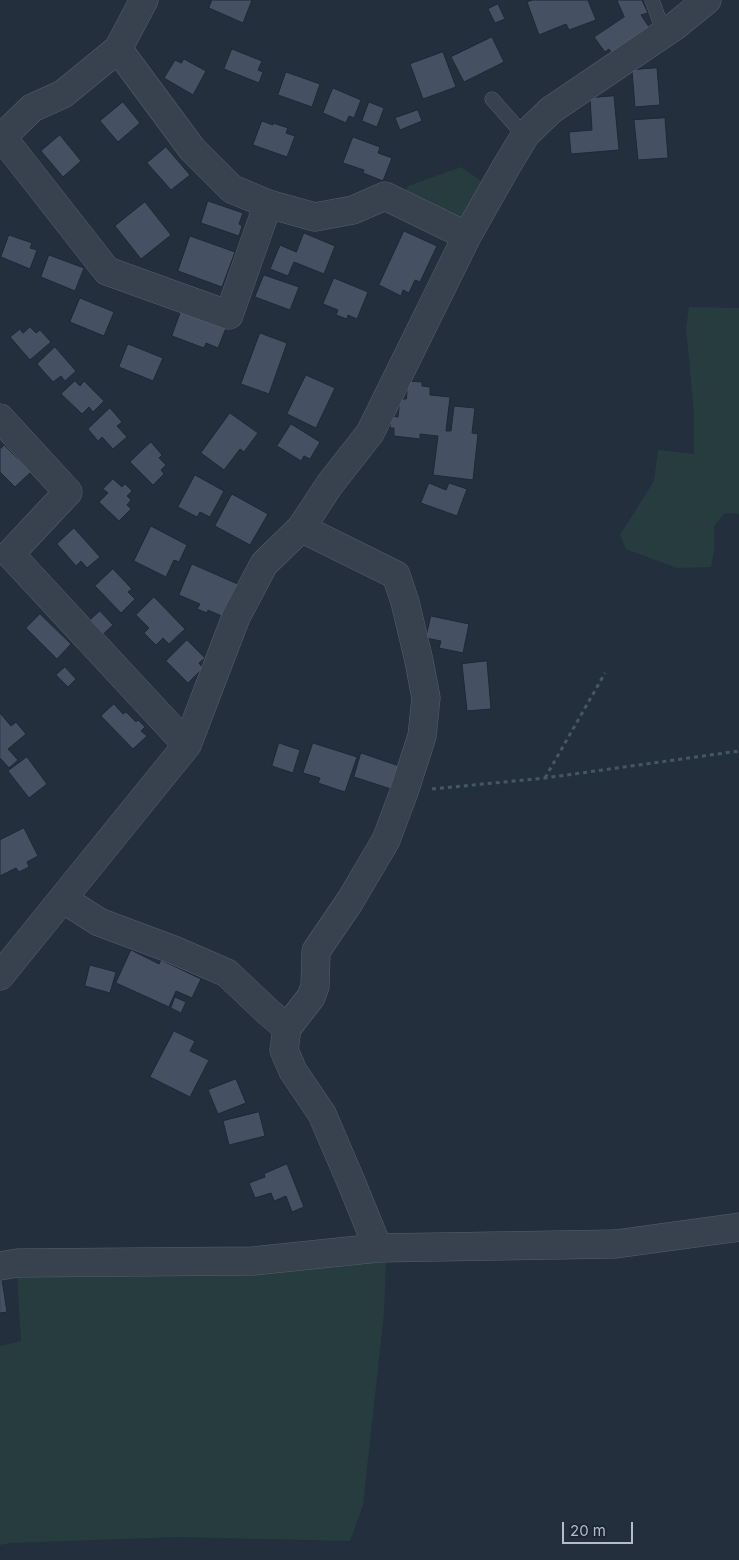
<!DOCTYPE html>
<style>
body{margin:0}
#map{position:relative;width:739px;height:1560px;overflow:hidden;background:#242f3e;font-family:Inter,sans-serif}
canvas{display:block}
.scale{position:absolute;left:562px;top:1522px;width:71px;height:22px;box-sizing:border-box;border:2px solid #b4bcc9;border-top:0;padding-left:6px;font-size:15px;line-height:18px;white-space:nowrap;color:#b4bcc9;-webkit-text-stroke:4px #1d2633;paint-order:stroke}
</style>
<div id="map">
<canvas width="739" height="1560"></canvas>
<div class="scale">20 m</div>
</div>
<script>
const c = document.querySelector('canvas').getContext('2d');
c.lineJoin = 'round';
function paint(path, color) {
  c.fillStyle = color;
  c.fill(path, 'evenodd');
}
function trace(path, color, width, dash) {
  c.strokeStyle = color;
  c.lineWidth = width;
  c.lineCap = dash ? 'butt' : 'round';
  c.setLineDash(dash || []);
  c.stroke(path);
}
const green = new Path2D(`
 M461,167L484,183L458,224L403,194L408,186Z
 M689,307L739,308V514L725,513L714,526V551L711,567L677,568L626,549L620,535L654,481L658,450L694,454V412L686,328Z
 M386,1260L384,1313L363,1505L350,1541L178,1537L11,1543L0,1545V1346L21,1341L17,1274Z`);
const building = new Path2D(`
 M212,0H252L243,23L209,8Z
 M533,0H588L596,20L569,30L566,24L539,35L527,2Z
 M617,0H642L648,13L641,15L651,30L613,56L609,49L605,52L594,37L624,17Z
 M498,4L505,19L495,23L488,9Z
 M492,37L504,62L464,82L451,57Z
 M232,49L262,61L258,70L263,72L259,83L224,69Z
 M443,52L456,87L423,99L410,64Z
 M184,59L206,71L193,95L164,78L175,60L181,63Z
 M657,68L660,105L635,107L632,70Z
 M286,72L320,84L312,107L278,95Z
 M333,88L361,100L354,118L349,116L346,123L323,113Z
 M614,96L619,150L571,154L569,132L592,130L590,98Z
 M123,102L140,123L118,142L100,121Z
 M369,102L384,108L377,127L362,121Z
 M418,110L422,121L400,130L395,118Z
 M665,118L668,158L638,160L634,120Z
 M262,121L273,125V123L288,128L286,133L295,136L287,157L253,145Z
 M60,135L81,161L63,177L41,151Z
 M353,137L380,147L378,153L392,158L383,181L363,173L364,170L343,163Z
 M166,147L190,175L171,190L147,163Z
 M208,201L243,213L239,224L242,226L239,236L201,223Z
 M145,202L171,235L141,259L115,226Z
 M404,231L437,246L420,282L415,280L409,293L403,290L401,296L379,285Z
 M304,233L335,246L324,274L294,262L288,276L270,269L280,245L296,252Z
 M9,235L32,243L30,248L37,250L30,269L1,257Z
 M190,236L235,252L222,287L178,271Z
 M49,255L84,268L75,291L41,277Z
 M264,275L299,287L290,310L255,297Z
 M334,278L368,292L357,319L348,315L347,319L336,315L338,310L323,304Z
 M80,298L114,312L104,336L70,322Z
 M181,311L226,328L218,348L206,343L204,348L172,336Z
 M30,327L36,333L40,330L51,342L30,360L10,337L20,329L23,333Z
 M260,333L287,343L269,394L241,384Z
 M128,344L163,358L153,381L119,367Z
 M55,347L76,371L65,381L61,376L53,382L37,364Z
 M306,375L335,388L316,428L287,414Z
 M75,381L80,386L84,381L104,401L93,412L89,407L82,414L61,394Z
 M408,381L422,382V386L430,387V395L450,397L446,431H451L454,406L475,408L472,433L478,434L473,480L433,475L438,436L420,434V439L394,436V428H390L391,416L398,417L400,399H406Z
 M110,408L122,422L117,426L127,437L113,449L102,437L98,441L88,429Z
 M230,413L258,433L244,452L240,449L224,470L201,453Z
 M291,424L320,442L310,459L304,456L301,461L277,446Z
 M151,442L162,455L159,458L166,465L161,470L164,474L153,485L130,462Z
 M4,445L31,472L15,487L0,472V447L1,448Z
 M195,475L224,491L210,517L200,512L197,517L178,507Z
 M113,479L122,487L125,484L132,491L127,496L131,500L127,505L131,509L119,521L99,502L108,493L103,489Z
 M429,483L446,490L449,483L467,489L457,516L421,503Z
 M232,494L268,514L250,545L215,526Z
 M151,526L187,545L179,562L174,560L166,577L134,561Z
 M74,528L100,557L87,568L81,561L76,566L57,544Z
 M192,564L240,585L226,618L208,610L207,613L197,609L200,604L179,595Z
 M113,569L132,589L128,592L135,599L121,613L95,586Z
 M154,597L185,629L169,644L163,638L156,645L144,633L149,628L136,615Z
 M100,611L113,625L100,637L87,623Z
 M40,614L71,644L57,659L26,628Z
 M431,616L469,624L463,653L439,648L441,641L426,638Z
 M187,640L205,658L199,663L203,668L188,683L166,661Z
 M487,661L491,709L467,711L462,664Z
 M65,667L76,679L68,687L56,675Z
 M114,704L123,714L126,712L136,722L138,720L145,727L141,731L147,736L133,749L101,716Z
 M0,713L11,726L16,722L26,734L8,749L18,760L9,768L0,758Z
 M279,743L300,750L293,773L272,766Z
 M313,743L357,757L345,792L318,783L320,778L303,773Z
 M361,753L402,767L394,790L354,777Z
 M27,757L47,784L29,798L8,771Z
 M24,828L38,856L27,862L29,867L19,872L16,868L0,876V840Z
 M131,950L159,964L161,960L201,979L192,998L176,991L169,1007L116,983Z
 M90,965L116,972L110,993L85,986Z
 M175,997L186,1002L181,1013L171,1008Z
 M174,1031L195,1041L190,1051L209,1060L190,1097L150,1077Z
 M236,1079L246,1103L218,1114L208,1090Z
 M259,1112L265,1136L229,1145L223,1121Z
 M287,1164L304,1207L292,1212L286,1196L274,1201L271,1193L255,1198L249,1183L265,1177L264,1174Z
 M0,1280H2L7,1312L0,1313Z`);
const path = new Path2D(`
 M545,778L605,673
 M432,789L545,778L739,751`);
const service = new Path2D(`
 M652,0L664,33
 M492,99L515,125L526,134`);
const minor = new Path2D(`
 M118,49L192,149L232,189L268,204L315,217L353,210L385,196L467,236
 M2,137L107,271L229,315L268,204
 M0,142L2,137L32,108L63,94L118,49L144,0
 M0,418L68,492L10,554L187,745
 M301,528L396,575L405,602L419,661L426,698L422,736L404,792L386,840L350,901L316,951L315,986L311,997L287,1028L284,1050L293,1071L322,1114L352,1184L378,1248
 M63,899L99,922L174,950L227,973L267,1011L287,1028
 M0,976L187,745L236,617L264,564L301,528L330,484L370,433L467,236L506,167L526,134L551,110L675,26L707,0
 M0,1266L18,1263L253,1261L378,1248L616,1244L739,1227`);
paint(green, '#263c3f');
paint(building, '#455162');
trace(building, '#1f2835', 1);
trace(service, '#565f6c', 15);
trace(minor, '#565f6c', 29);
trace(path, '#44595c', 3, [4, 4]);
trace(service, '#38414e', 14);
trace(minor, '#38414e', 28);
</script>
